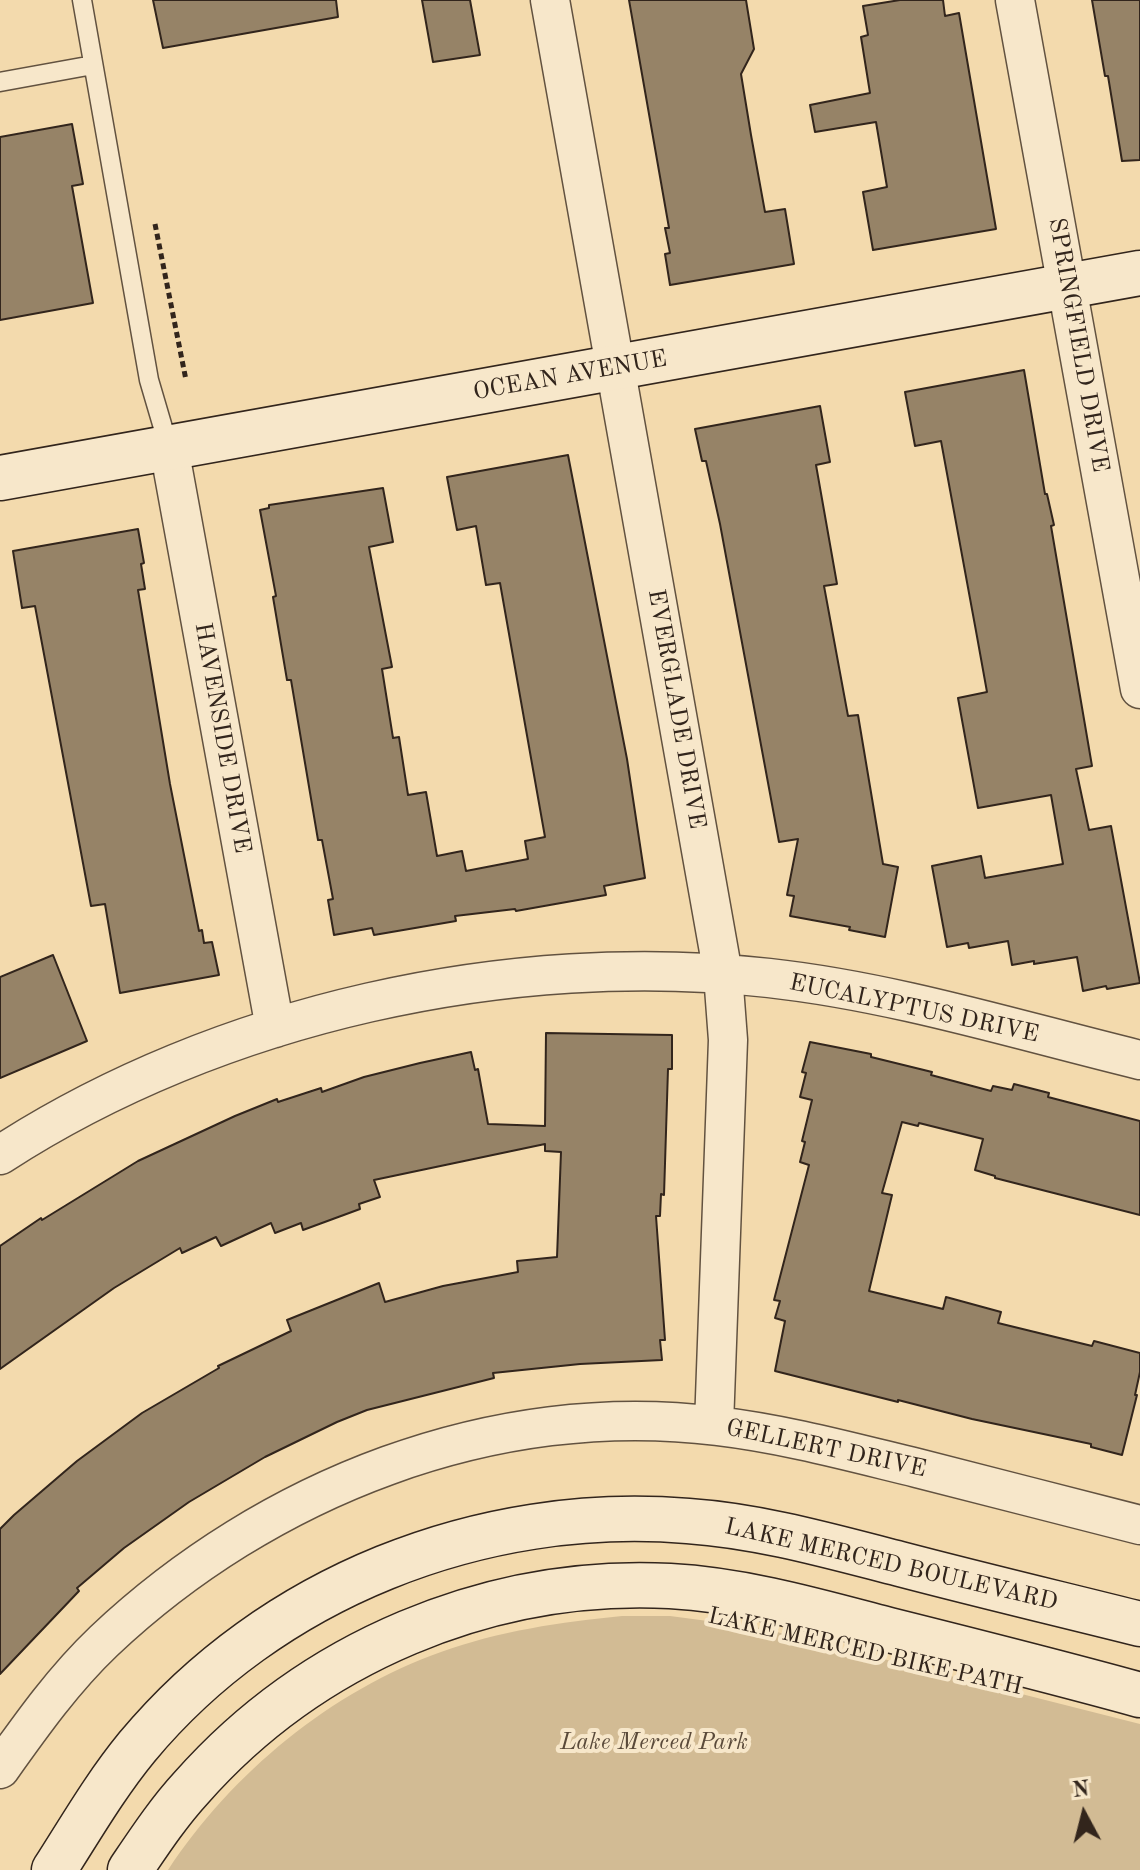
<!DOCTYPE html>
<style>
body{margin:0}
#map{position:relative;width:1140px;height:1870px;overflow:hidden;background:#f3daad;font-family:"Old Standard TT",serif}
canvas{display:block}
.north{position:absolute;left:1044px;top:1774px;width:80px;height:80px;-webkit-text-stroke:6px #f7e7ca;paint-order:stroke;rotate:353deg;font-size:22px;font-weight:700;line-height:32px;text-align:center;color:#32251c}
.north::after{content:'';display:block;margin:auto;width:28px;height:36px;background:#32251c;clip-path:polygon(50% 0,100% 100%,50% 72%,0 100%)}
</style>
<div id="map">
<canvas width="1140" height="1870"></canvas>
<div class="north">N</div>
</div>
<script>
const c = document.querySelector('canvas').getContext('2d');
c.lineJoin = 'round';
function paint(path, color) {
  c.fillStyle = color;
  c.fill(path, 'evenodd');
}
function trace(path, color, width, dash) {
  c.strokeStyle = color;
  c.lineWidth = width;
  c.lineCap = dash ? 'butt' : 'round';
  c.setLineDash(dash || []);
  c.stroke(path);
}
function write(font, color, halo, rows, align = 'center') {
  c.font = font + ' "Old Standard TT",serif';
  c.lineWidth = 8;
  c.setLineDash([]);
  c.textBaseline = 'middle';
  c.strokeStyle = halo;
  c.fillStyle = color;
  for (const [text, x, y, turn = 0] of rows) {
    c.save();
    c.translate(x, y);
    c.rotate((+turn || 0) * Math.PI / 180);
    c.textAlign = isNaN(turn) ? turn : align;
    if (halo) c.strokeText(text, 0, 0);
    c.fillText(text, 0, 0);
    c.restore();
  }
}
const green = new Path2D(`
 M622,1616H670L761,1628L1140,1724V1870H168C232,1773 331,1691 441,1652C499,1631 561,1622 622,1616Z`);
const building = new Path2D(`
 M153,0H336L338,17L163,48Z
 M422,0H470L480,55L433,62Z
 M629,0H746L754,49L741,74L751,135L765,212L785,209L794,264L670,285L665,254L670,253L665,228H669Z
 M900,0H943L945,16L959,13L996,229L873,250L863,192L887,187L876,122L815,132L810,105L870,93L861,37L868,35L863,6Z
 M1092,0H1140V160L1122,161L1108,76H1105Z
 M72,124L83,184L72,186L93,303L0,320V137Z
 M1024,370L1045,494H1047L1054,525L1051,526L1092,766L1076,769L1089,830L1111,826L1140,983L1107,989L1106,986L1083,991L1077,957L1034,964V961L1012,965L1008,941L969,948L968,943L947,947L932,866L981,856L985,878L1063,864L1051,795L978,808L958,698L987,692L976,631L941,441L915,446L905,392Z
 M820,406L830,462L816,465L837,584L824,586L848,716L858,715L883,864L898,867L885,937L849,930L850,927L790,916L794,896L787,895L798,839L779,842L720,524L706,461H702L695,429Z
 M568,455L627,759L645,878L604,886L606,895L516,911L515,909L455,916L456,921L374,935L372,928L334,935L328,900L333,899L322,840H318L291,680H287L273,597L276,596L260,510L269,508V505L383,488L393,542L369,547L392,667L382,669L393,738L399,737L408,795L426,792L437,856L462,851L466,871L528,859L525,841L545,837L500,583L486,585L476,526L457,530L447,477Z
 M138,529L144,563L141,564L145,589L138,590L170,784L199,931L202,930L204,943L212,942L219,975L120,993L105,904L91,906L35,606L22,608L13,551Z
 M53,955L87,1041L0,1078V977Z
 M546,1033L672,1035V1069H668L664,1195L661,1194L660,1216H656L665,1340H660L662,1360L580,1364L493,1373L494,1378L367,1410L337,1422L265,1457L189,1502L124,1548L77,1588L79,1591L0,1674V1529L14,1515L77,1461L142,1413L219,1368L218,1366L291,1331L287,1320L379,1283L385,1302L443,1286L518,1272L517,1261L557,1257L561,1152L545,1151V1144L374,1180L380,1197L359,1204L360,1209L303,1230L301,1223L275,1233L271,1223L221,1246L216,1237L182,1253L180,1248L114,1288L0,1369V1246L41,1218L42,1220L138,1161L235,1116L277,1099L278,1102L321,1088L322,1092L364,1077L420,1063L471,1052L475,1070L478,1069L488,1124L545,1126Z
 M810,1042L871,1054V1057L932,1072L931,1075L991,1091L993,1086L1012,1090L1014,1084L1049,1093L1048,1097L1140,1121V1215L995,1178V1176L975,1170L983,1139L919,1123L918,1126L902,1122L882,1193L892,1195L869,1291L943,1309L946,1297L1001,1312L998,1323L1092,1346L1094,1341L1140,1353V1372L1135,1395H1137L1122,1455L1091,1447V1444L972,1419L898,1400V1402L775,1371L785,1321L775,1318L780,1301L774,1300L809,1165L800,1162L805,1142L802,1141L812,1100L800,1097L806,1073L802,1072Z`);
const path = new Path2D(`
 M155,224L186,380`);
const lane = new Path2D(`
 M82,0L149,380L169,448
 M0,82L93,65`);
const street = new Path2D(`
 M550,0L723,974L728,1040L714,1425
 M1015,0L1140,689
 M169,448L275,1028
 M0,1155C219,1013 510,949 769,978C895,992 1017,1030 1140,1060
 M0,1769C32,1724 64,1679 104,1641C266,1488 494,1398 717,1426C785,1434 851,1452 917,1468C991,1487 1066,1506 1140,1525`);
const secondary = new Path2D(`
 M0,478L1140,273
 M54,1870C81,1828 105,1786 137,1747C270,1587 481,1504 688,1521C760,1526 830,1546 900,1564C980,1585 1060,1604 1140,1624
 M130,1870C149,1842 168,1813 191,1788C311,1652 489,1577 670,1586C744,1590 817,1611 889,1630C973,1651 1057,1672 1140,1695`);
const streetNames = [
 ["SPRINGFIELD DRIVE",1078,345,80],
 ["OCEAN AVENUE",570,376,-10],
 ["EVERGLADE DRIVE",676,709,80],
 ["HAVENSIDE DRIVE",222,738,80],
 ["EUCALYPTUS DRIVE",914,1009,12],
 ["GELLERT DRIVE",826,1449,12],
 ["LAKE MERCED BOULEVARD",891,1565,13],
 ["LAKE MERCED BIKE PATH",865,1652,13]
];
const parkNames = [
 ["Lake Merced Park",654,1743]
];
paint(green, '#d2bb94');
paint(building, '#968367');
trace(building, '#32251c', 2);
trace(lane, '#625240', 21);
trace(street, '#625240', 41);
trace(secondary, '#32251c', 47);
trace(path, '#32251c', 5, [6, 4]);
trace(lane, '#f7e7ca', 18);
trace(street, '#f7e7ca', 38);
trace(secondary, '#f7e7ca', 44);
write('24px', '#32251c', '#f7e7ca', streetNames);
write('italic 24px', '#5a4a3a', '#f7e7ca', parkNames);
</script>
